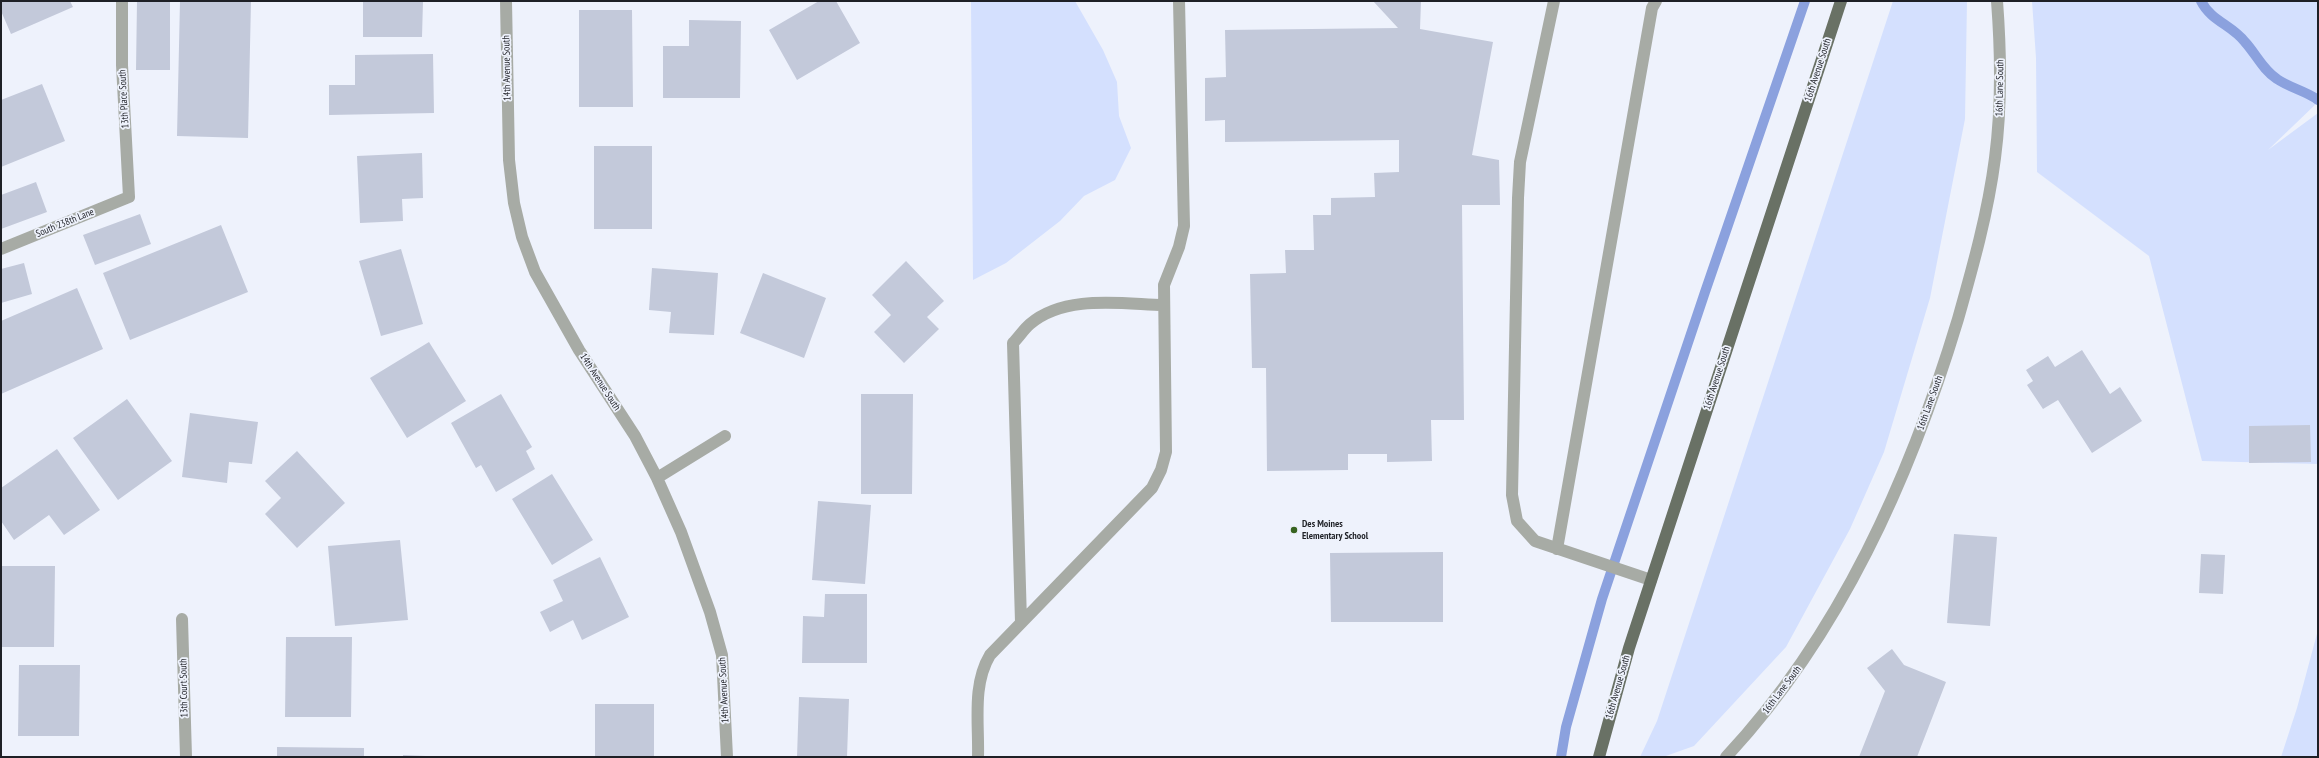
<!DOCTYPE html>
<style>
body{margin:0}
#map{position:relative;width:2319px;height:758px;overflow:hidden;background:#eef2fc;font-family:"PT Sans Narrow",sans-serif}
canvas{display:block}
.frame{position:absolute;inset:0;border:2px solid #1e2026;pointer-events:none}
</style>
<div id="map">
<canvas width="2319" height="758"></canvas>
<div class="frame"></div>
</div>
<script>
const c = document.querySelector('canvas').getContext('2d');
c.lineJoin = 'round';
function paint(path, color) {
  c.fillStyle = color;
  c.fill(path, 'evenodd');
}
function trace(path, color, width, dash) {
  c.strokeStyle = color;
  c.lineWidth = width;
  c.lineCap = dash ? 'butt' : 'round';
  c.setLineDash(dash || []);
  c.stroke(path);
}
function write(font, color, halo, rows, align = 'center') {
  c.font = font + ' "PT Sans Narrow",sans-serif';
  c.lineWidth = 3.5;
  c.setLineDash([]);
  c.textBaseline = 'middle';
  c.strokeStyle = halo;
  c.fillStyle = color;
  for (const [text, x, y, turn = 0] of rows) {
    c.save();
    c.translate(x, y);
    c.rotate((+turn || 0) * Math.PI / 180);
    c.textAlign = isNaN(turn) ? turn : align;
    if (halo) c.strokeText(text, 0, 0);
    c.fillText(text, 0, 0);
    c.restore();
  }
}
const green = new Path2D(`
 M971,1H1075L1103,50L1117,82L1119,116L1131,148L1115,180L1084,196L1060,221L1006,263L973,280Z
 M1893,1H1967L1965,119L1930,298L1884,452L1850,529L1786,647L1694,746L1663,757H1640L1657,721Z
 M2032,1H2318V102L2268,150L2318,113V464L2202,461L2149,256L2037,172L2036,58Z
 M2318,630V757H2281L2297,708Z`);
const stream = new Path2D(`
 M2201,1C2211,21 2232,25 2245,42C2256,54 2263,70 2277,79C2290,88 2306,91 2318,100
 M1561,757L1566,727L1602,599L1705,292L1805,1`);
const building = new Path2D(`
 M1,1H70L73,7L11,34L1,11Z
 M137,1H170V70H136Z
 M180,1H251L248,138L177,136Z
 M363,1H423L422,37H363Z
 M819,1H836L860,43L797,80L769,30Z
 M1373,1H1421L1420,29L1493,42L1472,155L1499,160L1500,205H1462L1464,420H1431L1432,461L1387,462V454H1348V470L1267,471L1266,368H1252L1250,274L1286,273L1285,250H1314L1313,215H1331V198L1375,197L1374,173L1399,172V140L1225,142V120L1205,121V78L1226,77L1225,30L1398,28Z
 M579,10H632L633,107H579Z
 M689,20L741,21L740,98H663V46H689Z
 M433,54L434,113L329,115V85H355V55Z
 M42,84L65,141L1,167V100Z
 M594,146H652V229H594Z
 M422,153L423,198L402,199L403,221L360,223L357,156Z
 M36,182L47,212L1,229V195Z
 M140,214L151,244L95,265L83,235Z
 M221,225L248,292L130,340L103,273Z
 M401,249L423,324L381,336L359,261Z
 M906,261L944,301L927,317L939,329L904,363L874,332L891,315L872,295Z
 M24,263L32,294L1,303V269Z
 M652,268L718,273L714,335L669,333L671,312L649,310Z
 M763,273L826,298L804,358L740,333Z
 M77,288L103,349L1,394V321Z
 M429,342L466,401L407,438L370,378Z
 M2082,350L2110,394L2120,387L2142,421L2092,453L2058,400L2043,409L2027,385L2033,381L2026,370L2048,356L2055,367Z
 M501,394L532,447L526,451L535,469L496,492L481,465L476,468L451,423Z
 M861,394H913L912,494H861Z
 M127,399L172,461L118,500L73,438Z
 M190,413L258,422L252,464L229,462L227,483L182,477Z
 M2310,425L2311,462L2249,463V426Z
 M57,449L100,510L64,535L49,515L14,540L1,521V488Z
 M297,451L345,503L297,548L265,514L281,498L265,481Z
 M552,474L593,540L552,565L512,499Z
 M818,501L871,505L865,584L812,580Z
 M1954,534L1997,537L1990,626L1947,623Z
 M400,540L408,620L335,626L328,546Z
 M1443,552V622H1331L1330,553Z
 M2201,554L2225,555L2223,594L2199,593Z
 M600,557L629,617L582,640L573,620L550,632L540,612L563,601L553,580Z
 M1,566H55L54,647H1Z
 M825,594H867V663H802L803,616L824,617Z
 M286,637H352L351,717H285Z
 M1892,649L1904,665L1946,682L1917,757H1859L1885,691L1867,668Z
 M19,665H80L79,736H18Z
 M799,697L849,699L847,757H797Z
 M595,704H654V757H595Z
 M277,747L364,748V757H277Z
 M403,755L426,756V757H403Z
 M493,756H568V757H493Z`);
const minor = new Path2D(`
 M506,1L509,160L514,203L522,237L535,272L579,350L635,436L657,478L681,532L710,612L722,655L727,757
 M1554,1L1520,162L1518,198L1512,495L1517,521L1535,541L1651,580
 M1,249L129,197L122,65V1
 M657,478L725,436
 M1557,549L1652,8L1656,1
 M182,619L186,757
 M1021,622L1013,343C1019,337 1024,329 1030,324C1065,294 1122,304 1164,305
 M978,757C979,723 972,685 990,655L1152,488L1161,470L1166,452L1164,285L1179,247L1184,226L1179,1
 M1726,757C1840,635 1910,478 1958,319C1973,266 1988,213 1995,158C2002,105 2001,53 1997,1`);
const major = new Path2D(`
 M1599,757L1629,648L1841,1`);
const markers = [
 [1294,530,4,"#376320"]
];
const streetNames = [
 ["14th Avenue South",507,68,-91],
 ["16th Avenue South",1818,70,-72],
 ["16th Lane South",2000,88,-89],
 ["13th Place South",124,99,-93],
 ["South 238th Lane",65,223,-22],
 ["16th Avenue South",1717,378,-72],
 ["14th Avenue South",600,382,57],
 ["16th Lane South",1930,403,-70],
 ["16th Avenue South",1618,687,-74],
 ["13th Court South",184,688,-91],
 ["14th Avenue South",724,690,-93],
 ["16th Lane South",1782,690,-53]
];
const poiNames = [
 ["Des Moines",1302,524],
 ["Elementary School",1302,536]
];
paint(green, '#d4e0fe');
trace(stream, '#8ba1de', 10);
paint(building, '#c3c9da');
trace(minor, '#a7aba5', 12);
trace(major, '#697165', 12);
for (const [x, y, r, color] of markers) {
  const dot = new Path2D();
  dot.arc(x, y, r, 0, 2 * Math.PI);
  c.fillStyle = color;
  c.fill(dot);
  trace(dot, '#eef2fc', 1.5);
}
write('10px', '#1e2026', '#eef2fc', streetNames);
write('bold 10px', '#1e2026', '#eef2fc', poiNames, 'left');
</script>
